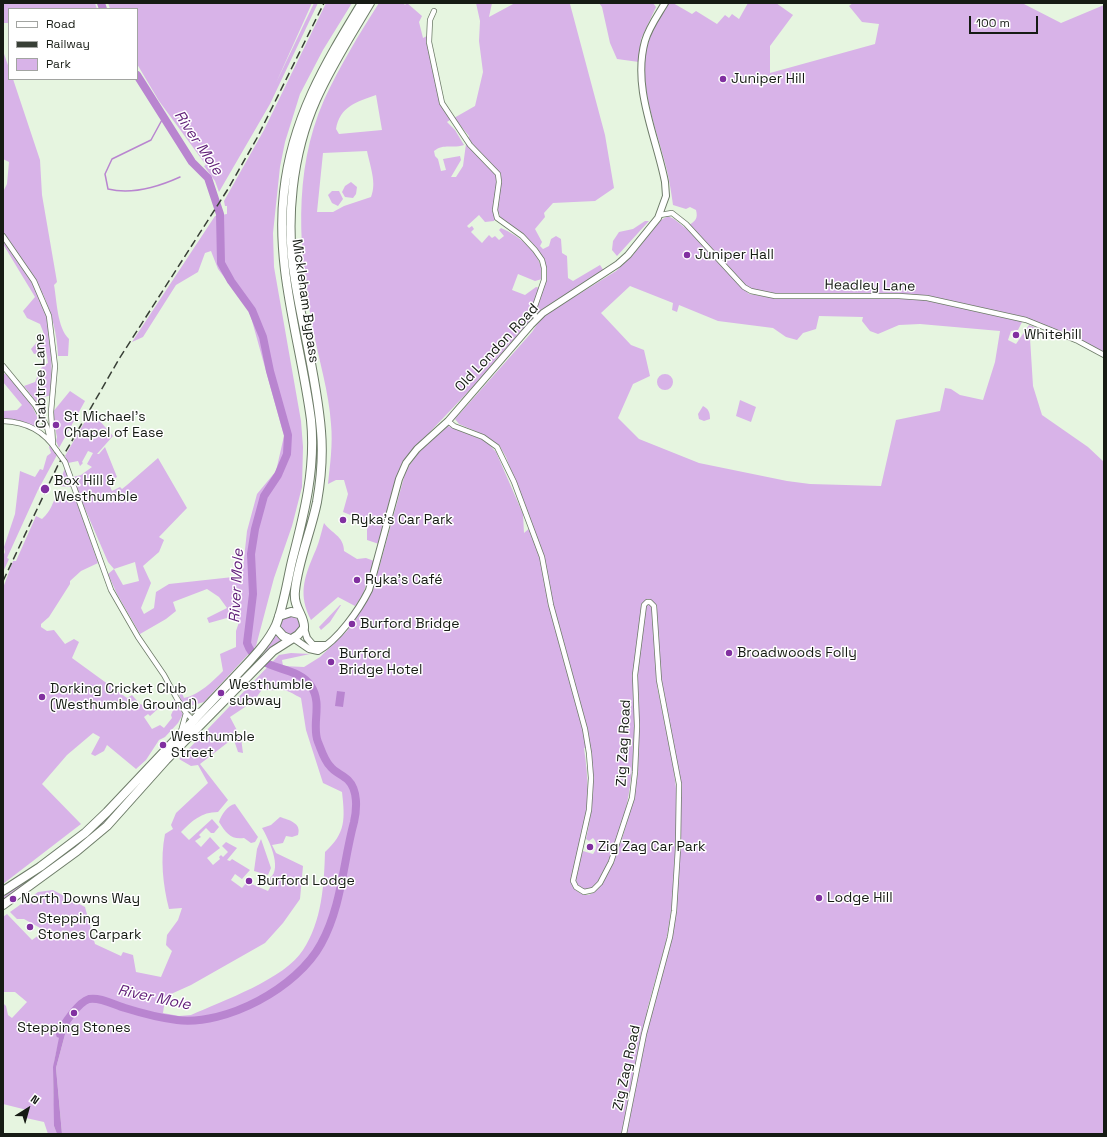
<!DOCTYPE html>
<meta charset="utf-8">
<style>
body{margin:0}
#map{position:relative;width:1107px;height:1137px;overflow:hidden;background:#e6f5e0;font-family:"Space Grotesk",sans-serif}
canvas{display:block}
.frame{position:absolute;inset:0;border:4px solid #161b14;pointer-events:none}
.legend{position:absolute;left:8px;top:8px;width:130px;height:72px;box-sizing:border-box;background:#fff;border:1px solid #a2a4a1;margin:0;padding:5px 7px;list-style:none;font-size:12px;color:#161b14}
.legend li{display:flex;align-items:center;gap:8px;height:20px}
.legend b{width:20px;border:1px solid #a2a4a1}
.north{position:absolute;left:8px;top:1089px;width:40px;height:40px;-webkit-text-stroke:3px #fff;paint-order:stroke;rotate:37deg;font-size:11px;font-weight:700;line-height:16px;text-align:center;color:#161b14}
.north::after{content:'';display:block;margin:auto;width:14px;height:18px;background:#161b14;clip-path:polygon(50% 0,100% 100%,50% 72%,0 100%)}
.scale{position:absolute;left:969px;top:16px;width:69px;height:18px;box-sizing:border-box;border:2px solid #161b14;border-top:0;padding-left:5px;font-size:12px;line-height:14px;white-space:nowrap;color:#161b14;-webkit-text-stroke:3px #fff;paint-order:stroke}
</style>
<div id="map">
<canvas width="1107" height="1137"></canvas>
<div class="frame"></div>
<ul class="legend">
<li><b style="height:5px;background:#fff"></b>Road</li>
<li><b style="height:5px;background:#383f36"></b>Railway</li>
<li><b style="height:11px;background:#d8b3e8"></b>Park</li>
</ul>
<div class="north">N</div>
<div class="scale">100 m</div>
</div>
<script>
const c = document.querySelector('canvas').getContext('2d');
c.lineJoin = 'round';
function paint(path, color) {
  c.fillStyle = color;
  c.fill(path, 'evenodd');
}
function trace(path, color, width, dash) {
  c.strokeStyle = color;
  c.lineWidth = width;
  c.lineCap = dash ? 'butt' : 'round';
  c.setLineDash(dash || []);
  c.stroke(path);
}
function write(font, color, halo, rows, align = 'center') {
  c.font = font + ' "Space Grotesk",sans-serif';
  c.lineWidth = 3;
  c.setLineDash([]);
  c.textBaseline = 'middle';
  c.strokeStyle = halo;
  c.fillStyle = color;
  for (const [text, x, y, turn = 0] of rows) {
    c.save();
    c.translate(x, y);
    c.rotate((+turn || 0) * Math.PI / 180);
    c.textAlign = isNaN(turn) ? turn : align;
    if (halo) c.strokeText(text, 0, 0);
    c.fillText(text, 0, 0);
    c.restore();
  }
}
const green = new Path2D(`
 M3,3H95L97,9H9V23H3Z
 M108,3H312L276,83L314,3H318L270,104L219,192L215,181L204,166L206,165L159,101L137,64V9H110Z
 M326,3H352L323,50L300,94L285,142L280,167L273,233L274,267L301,421L303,447L302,487L292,526L274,578L256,646L204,702L190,706L182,702L179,695L182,693L184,698C199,695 213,681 223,671L220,654L236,647V631L239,622L234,616L209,623L207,618L227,608L219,597L207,589L173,602L176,611L166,619L140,634L117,594L108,574L114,569L108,562L76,488L73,477L81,475L92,467L87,464L93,453L88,451L82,462L83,463L80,466L78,461L68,463L65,456L91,411L113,436L97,454H99L105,447L117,477L108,482L112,491L120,487L122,489L127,485L158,458L187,508L159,537L164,540L159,552L143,566L151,583L141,608L144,614L154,608L156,592L169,584L233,577L243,568L247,531L257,494L276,471L284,436L249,310L218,269L211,251L205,253L198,272L176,285L143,337L132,342L215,216L227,214V206H225L224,201L264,130ZM135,562L139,581L123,585L114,569Z
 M379,3H403L405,5L407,3L422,16L419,22L423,38L427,36L440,102L450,120L447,122L455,130L464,145C453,149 444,143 434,151L435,156L438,159L441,171L446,170L443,159L460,156L461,160L451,177H456L463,166L466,144L469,136L454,118L475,106L483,72L479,41L480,21L476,3H492L489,17L515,3H571L570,4L605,135L614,188L595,201L553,203L544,213L545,217L535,229L542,242L540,246L543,249L549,246L551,239L556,236L561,239L562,253L567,256L568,278L573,281L600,265L604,271L549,308L547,306L538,315C534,308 538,302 541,295C558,256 530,239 501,220L499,213L494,221L485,222L479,215L467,226L469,228L472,226L474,229L471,232L482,243L489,235L492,238L495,236L499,240L504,236L499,230L501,228C520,236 545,256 542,279L535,281L518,274L512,290L525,295L536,287L540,288L532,312L533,319L505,353L408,455L396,478L379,544L367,540V526L358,518L343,512L348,494L344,480H336L328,484C330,465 333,444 331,424C329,392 319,361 313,329C299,254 292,173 324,100C340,66 359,34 379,3ZM376,95L382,130L339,134L336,129C340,106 357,102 376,95ZM367,151C370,166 377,183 371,197L344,206L333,212H317L323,153Z
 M599,3H653L656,7L641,39L639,62L617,59L610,43L602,7Z
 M668,3H673L692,14L696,11L717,24L725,15L729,18L732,14L739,19L748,3H776L793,15L770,46V73L875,44L879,24L862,22L849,6L853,3H1022L1061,23L1104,5V355L1078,341L1023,320L1018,330L1011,331L1008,340L1016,344L1029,325L1037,328L1030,338L1033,386L1042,415L1088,447L1104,462V1134H62L56,1068L67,1027C46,1061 56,1089 54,1126L57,1134H48L44,1122L26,1118L27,1110L3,1104V1003L6,1006L8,1015L12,1018L27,1002L15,992H3V917L7,914L32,940L39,935L42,929L24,919H17L10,912L38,892L53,890L85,907L95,944L121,956L123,952L133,955L136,972L161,977L172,951L166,945L167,935L178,920L182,908L169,909C163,885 160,859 165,834L173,829L171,825L176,813L208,783L198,765L191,766L179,759L279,655L291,653L310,654L282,660L283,666L304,667L320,657L347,631L373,590L406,470L419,452L448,426L486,441L496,452L523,514L524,533L532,526L506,457L499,445L484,435L459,424L455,419L532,332L542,317L616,271L632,256L661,220L668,216L674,219L688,230L749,294L775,298H935L775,295L752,289L745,285L689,225C696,221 698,218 696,210L690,207L686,209L673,205C671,191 669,177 665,163C656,127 636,78 648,41C652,27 661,15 668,3ZM630,286L673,303L672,310L677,312L679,305L718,321L773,328L786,337L797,340L803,333L816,329L819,316L863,317L862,321L870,331L878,334L899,325L920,324L1000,331L995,362L983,400L960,395L951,389L945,388L940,411L896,420L881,486L810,484L787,481L699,463L639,439L618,418L633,384L650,376L644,350L631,345L601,313ZM660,685L673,740L680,783L681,823L679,869L668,952L651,1011L647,1010L666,942L672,906L678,805L673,763L657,686ZM638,687C639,715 639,743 638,770C636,794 614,885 591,894C586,897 579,893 575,889C568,877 581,847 584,833C590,804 588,776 584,748L590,747C595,777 593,809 586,839L589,841L593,838C598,843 597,849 593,854L583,851C579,862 574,874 577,885L581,889H592C604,877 610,861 616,844C635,790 634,745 635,688ZM263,688C270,692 275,689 283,690C290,691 295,695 301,698L306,730L323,783L342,792C345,819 346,833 325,852C324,885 322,921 303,950C285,979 222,1001 191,1015L179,1016L163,1013L165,999L171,994L191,985L265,943L283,923L300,899L303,866L276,853L272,845L283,843L286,836L292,837L298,835C302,823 289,820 280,817L271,825L262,828C268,838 283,868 270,878L272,884L268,891L247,882L242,888L231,880L235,874L242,879L250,870L232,859L230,861L227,860L237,848L226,842L222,846L228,852L223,857L221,855L219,857L220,859L213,865L207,858L220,848L210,837L201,847L195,841L201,837L199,835L206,828L211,833H214L219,827L212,819L189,840L181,832C192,821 201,812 218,812L228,800L200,764L231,740H234L238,752L243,753L241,738L230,717L254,701Z
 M3,51L9,68V79H13L40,160L42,195L57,282L54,285C57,301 57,327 69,339L68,356H58C57,333 52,315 43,294L40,295L49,319L51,337L52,395L40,398L37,403L24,386L35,382L41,368L48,363L46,351L34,354L31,349L44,334L40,324L27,318L23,311L35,297L3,244V192L7,184L9,162L3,159Z
 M351,182L357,187L356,194L353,198L345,197L342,192L345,186Z
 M332,191H339L343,199L338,206L332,203L328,195Z
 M645,221H649L617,256L612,250L613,241L619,232L633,229Z
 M3,373C14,376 43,417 39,429L20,421L3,419V411L17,410L22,405L3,382Z
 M657 382a8 8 0 1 1 16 0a8 8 0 1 1-16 0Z
 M70,391L85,401L59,448L56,441L57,437L52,413Z
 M740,400L756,407L751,422L736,416Z
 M703,406C709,409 710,413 710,419L704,421L699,419L698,414Z
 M50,445L57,455L38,490L7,558L9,559L3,572V557L5,552L4,547L15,514L20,471L35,477L40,469L43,470L47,456L51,453L49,447Z
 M65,468L71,487L58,486Z
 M57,495L75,496L98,563L81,571L70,581V584L49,617L41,624V627L47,631L54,630L65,644L74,639L79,642L72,658L127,698L132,695L140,704L145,706L154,702H158L160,707L150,716L148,714L144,717L152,729L160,725L164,728L172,718L171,715L175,706L172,703L175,699L183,714L178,723L165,737L159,740L146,760L136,769L107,745L104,751L95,756L91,754L100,737L93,733L67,755L42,784L81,824L3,884V588L13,561H16L36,516L42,519C52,510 51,505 57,495Z
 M324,523C331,533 344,536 344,551L357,559L366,558L374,561L363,594L355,606L338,597L311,620C298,595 304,578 314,554C319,544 321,533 324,523Z
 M340,605H341L330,622L321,630L319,627Z
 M281 625a10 10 0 1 1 20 0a10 10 0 1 1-20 0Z
 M276,635L281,641L271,648L201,720H198L264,653Z
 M164,755L114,816L93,835L3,902V897L74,845Z
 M235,804L258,837L255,842L251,843L244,838C231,840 226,833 219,822C221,815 228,805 235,804Z
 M261,839L271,868L268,875L254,871L257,849Z`);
const water = new Path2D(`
 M337,691L345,692L343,707L335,706Z
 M62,1023L67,1027L56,1068L62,1134H57L54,1126L53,1067Z`);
const stream = new Path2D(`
 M163,118L151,140L112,159L105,174L108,189C132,195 158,187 180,177`);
const river = new Path2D(`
 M101,3L103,9
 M60,1034C63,1024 79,1002 89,999C101,997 114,1005 125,1008C141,1013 160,1018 177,1020C226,1026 297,988 321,944C342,906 343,862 354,822C357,809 358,790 348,780C343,775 334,772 330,766C324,760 321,749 318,742C311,725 323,704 311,686C295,663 257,673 247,643L253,594L251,554L255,529L264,496L278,475L287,454L288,435L270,371L263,337L252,310L231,281L221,263L220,214L208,178L192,162L137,75`);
const street = new Path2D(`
 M434,11L430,20L429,42L442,103L470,145L498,174L499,182L495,210L497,218L522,236L535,250L542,260L544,268V280L534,309V314L537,319
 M660,215L672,213L686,224L744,287L751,291L775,296H899L927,298L1026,320L1078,341L1104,355
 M3,236L34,281L49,316L55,366L51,412L53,444
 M3,366L35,405L46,425
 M3,421C27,422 44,431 57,451
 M448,421L454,426L483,437L497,447L514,482L542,557L551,605L585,729L589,753L591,778L589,810L573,881L576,887L584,892L593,890L600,883L611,862L632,798L635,772L637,726L635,675L644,605L647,602H650L654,606L659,680L679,784L678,848L674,911L670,937L644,1034L624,1134
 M47,427L50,439
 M65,462L111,590L138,637L164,675L176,697L186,713L194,721
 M182,706L193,711H202
 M181,731L186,713`);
const secondary = new Path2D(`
 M304,628L307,638L313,645H326
 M293,638L309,649L318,651C338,640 359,610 369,590L399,479L406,463L417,449L448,421L531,325L543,313L618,264L628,255L658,218L666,196L665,182C656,136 632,88 645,41C649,27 658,15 665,3`);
const highway = new Path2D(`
 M279,616L291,612L299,614
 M275,627L283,636L290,639
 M3,891L40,867L85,833L107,812L247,664C258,652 269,640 276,625C284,605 287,582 292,561C304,515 316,468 311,420C301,343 275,269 284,192C292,118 325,64 362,3
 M3,905L77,851L107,826L166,760L273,651L298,635L304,628C305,616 293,608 295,591C298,561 311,532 317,502C321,479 323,454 321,431C317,380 303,330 295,280C285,221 292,154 316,100C331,66 351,35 370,3`);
const rail = new Path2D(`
 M3,581L58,465L119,359L228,189L257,138L324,3`);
const streetBridge = new Path2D(`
 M57,451L65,462`);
const markers = [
 [723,79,4,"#8130a0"],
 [687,255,4,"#8130a0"],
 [1016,335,4,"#8130a0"],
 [56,425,4,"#8130a0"],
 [45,489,5,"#8130a0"],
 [343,520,4,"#8130a0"],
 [357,580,4,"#8130a0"],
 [352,624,4,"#8130a0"],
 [729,653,4,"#8130a0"],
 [331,662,4,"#8130a0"],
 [221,693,4,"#8130a0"],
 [42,697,4,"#8130a0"],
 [163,745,4,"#8130a0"],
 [590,847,4,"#8130a0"],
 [249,881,4,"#8130a0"],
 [819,898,4,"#8130a0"],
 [13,899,4,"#8130a0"],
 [30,927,4,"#8130a0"],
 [74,1013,4,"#8130a0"]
];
const poiNames = [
 ["Juniper Hill",731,79],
 ["Juniper Hall",695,255],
 ["Whitehill",1024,335],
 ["St Michael's",64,417],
 ["Chapel of Ease",64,433],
 ["Box Hill &",54,481],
 ["Westhumble",54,497],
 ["Ryka's Car Park",351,520],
 ["Ryka's Café",365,580],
 ["Burford Bridge",360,624],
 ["Broadwoods Folly",737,653],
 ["Burford",339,654],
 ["Bridge Hotel",339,670],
 ["Westhumble",229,685],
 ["subway",229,701],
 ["Dorking Cricket Club",50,689],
 ["(Westhumble Ground)",50,705],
 ["Westhumble",171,737],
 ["Street",171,753],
 ["Zig Zag Car Park",598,847],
 ["Burford Lodge",257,881],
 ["Lodge Hill",827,898],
 ["North Downs Way",21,899],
 ["Stepping",38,919],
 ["Stones Carpark",38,935],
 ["Stepping Stones",74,1028,"center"]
];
const streetNames = [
 ["Headley Lane",870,286,1],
 ["Mickleham Bypass",305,301,82],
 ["Old London Road",497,348,-47],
 ["Crabtree Lane",41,381,-91],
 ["Zig Zag Road",624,743,-87],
 ["Zig Zag Road",627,1068,-78]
];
const waterNames = [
 ["River Mole",198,143,56],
 ["River Mole",237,586,-87],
 ["River Mole",154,998,12]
];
paint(green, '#d8b3e8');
paint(water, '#b985d0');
trace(stream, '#b985d0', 1.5);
trace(river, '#b985d0', 8);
trace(street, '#6e7c69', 6);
trace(secondary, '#6e7c69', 8);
trace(highway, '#6e7c69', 10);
trace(street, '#fff', 4.5);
trace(secondary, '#fff', 6);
trace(highway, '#fff', 8);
trace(rail, '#383f36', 1.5, [8, 4]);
trace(streetBridge, '#6e7c69', 6, []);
trace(streetBridge, '#fff', 4.5);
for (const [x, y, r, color] of markers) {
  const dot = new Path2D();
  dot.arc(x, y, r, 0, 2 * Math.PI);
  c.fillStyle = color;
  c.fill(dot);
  trace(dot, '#fff', 1.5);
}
write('14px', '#161b14', '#fff', poiNames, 'left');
write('14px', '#161b14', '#fff', streetNames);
write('italic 15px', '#601e78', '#fff', waterNames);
</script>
